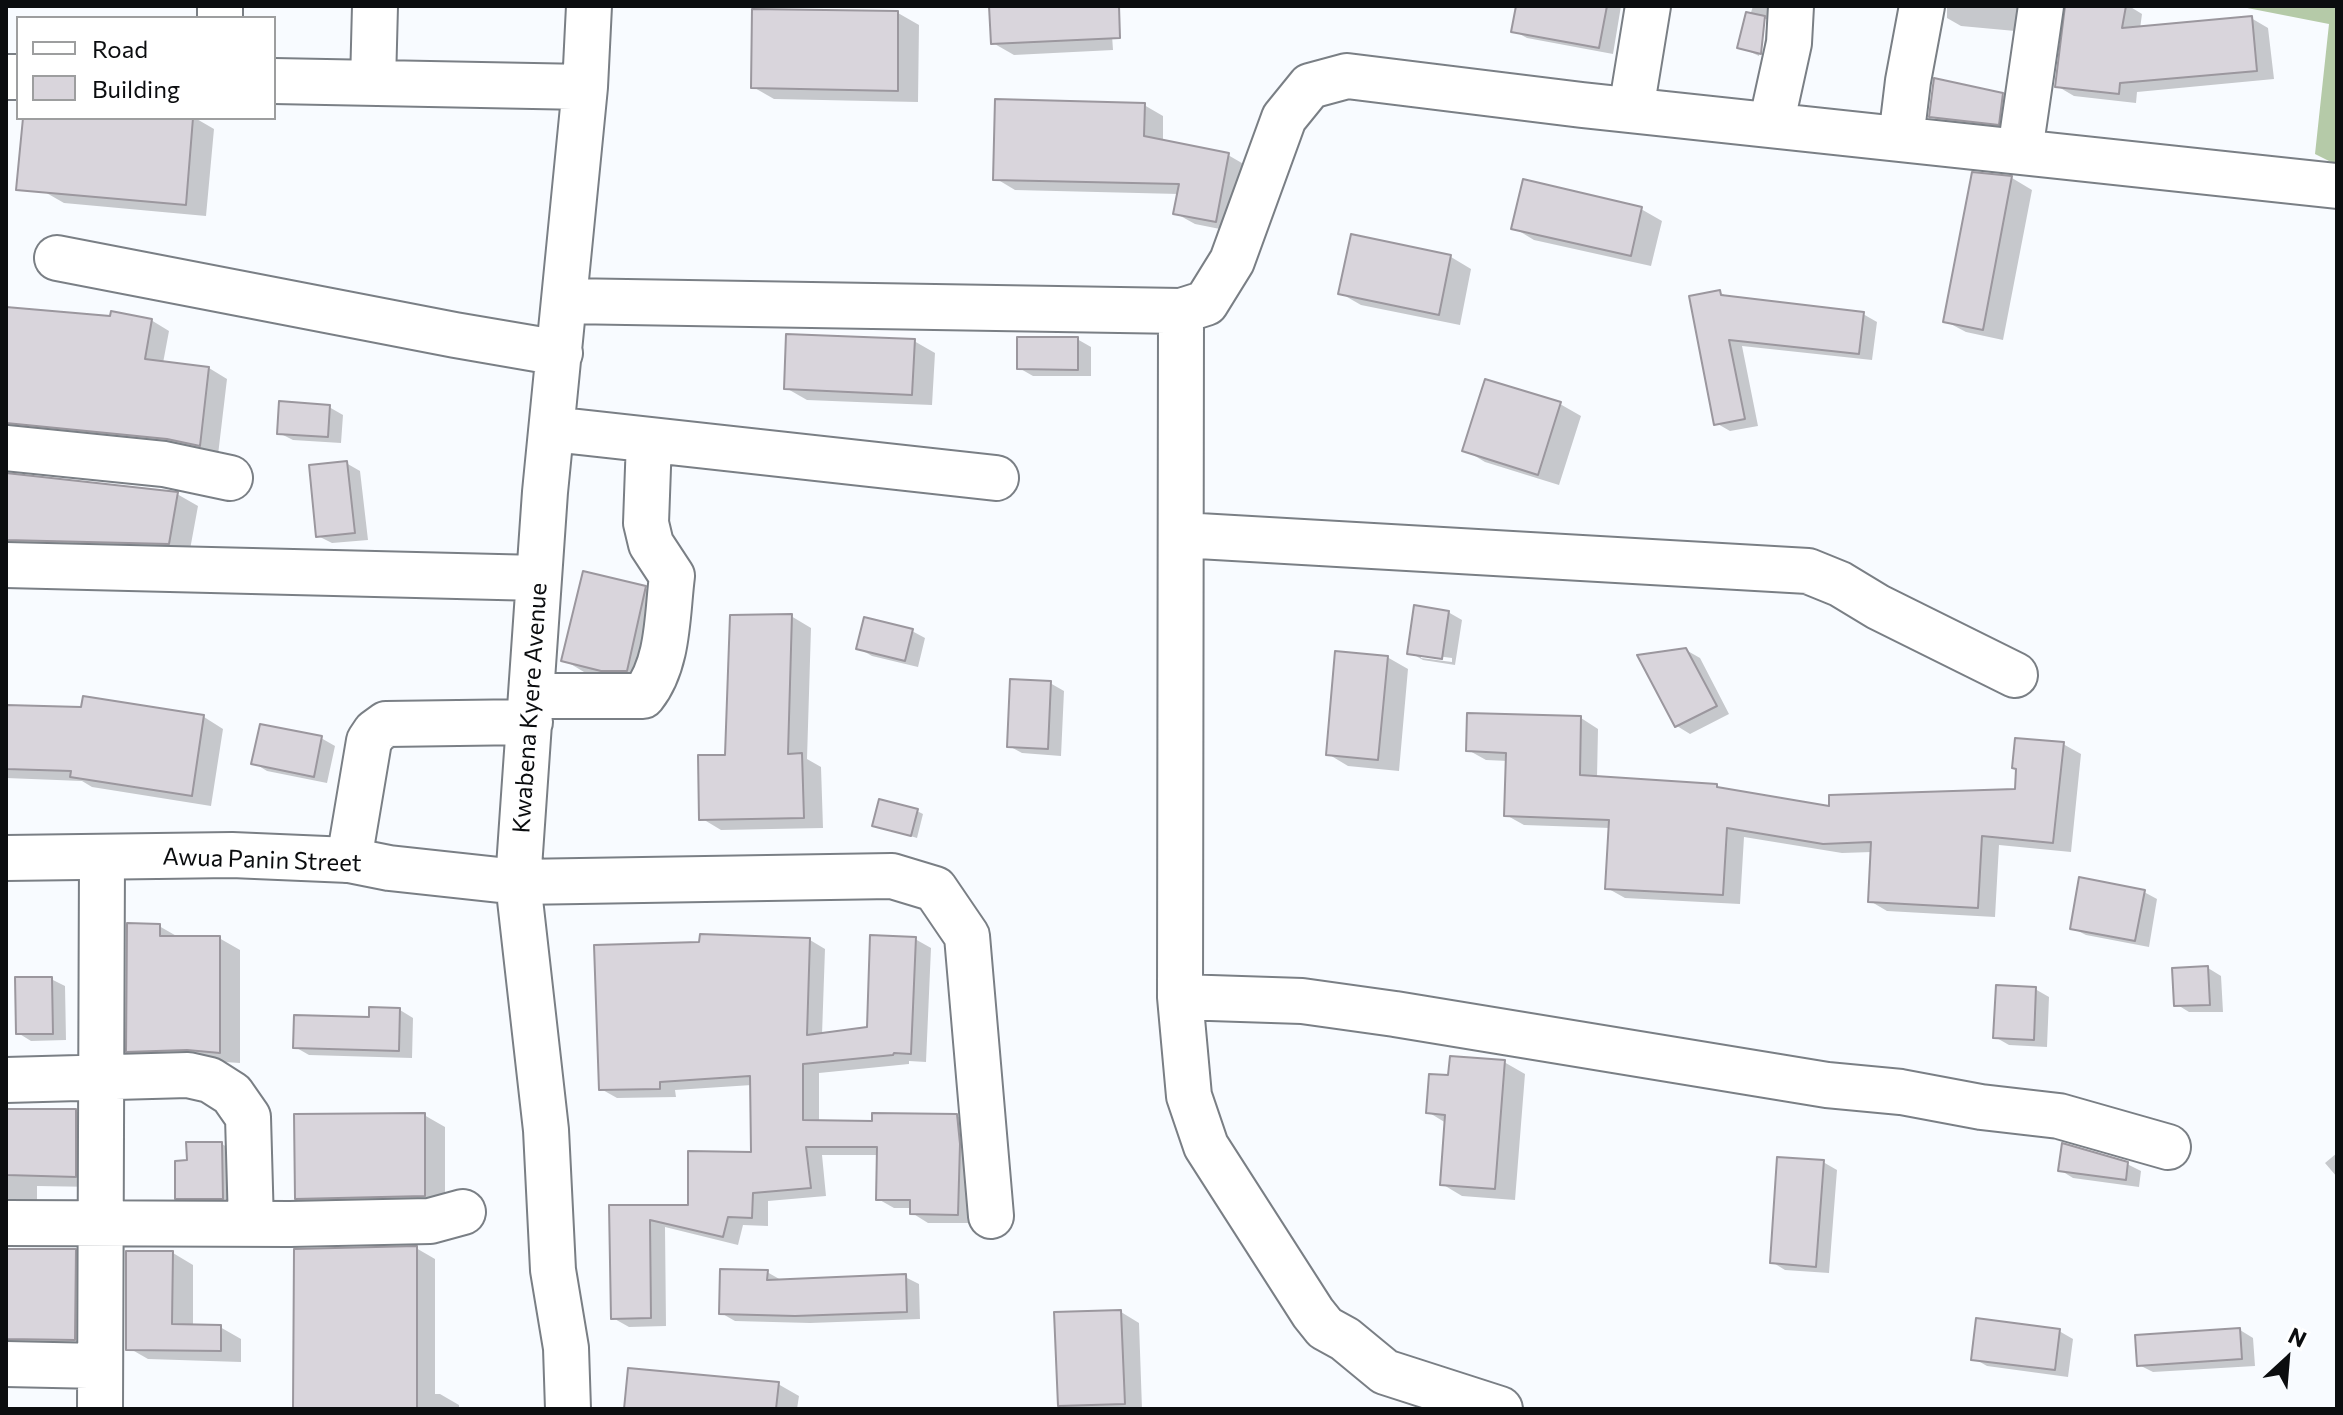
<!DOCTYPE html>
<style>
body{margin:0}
#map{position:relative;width:2343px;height:1415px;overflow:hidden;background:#f8fbff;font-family:Commissioner,sans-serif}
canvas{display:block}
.frame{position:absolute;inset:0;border:8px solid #0b0d0f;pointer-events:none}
.legend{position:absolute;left:16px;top:16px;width:260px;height:104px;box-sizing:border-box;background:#fff;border:2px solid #9d9e9f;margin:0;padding:10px 14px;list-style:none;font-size:24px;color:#0b0d0f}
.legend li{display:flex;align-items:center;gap:16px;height:40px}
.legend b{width:40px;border:2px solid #9d9e9f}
.north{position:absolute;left:2247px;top:1319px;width:80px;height:80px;-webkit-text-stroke:6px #fff;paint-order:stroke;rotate:26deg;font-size:22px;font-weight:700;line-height:32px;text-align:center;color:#0b0d0f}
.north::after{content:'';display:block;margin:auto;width:28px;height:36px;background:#0b0d0f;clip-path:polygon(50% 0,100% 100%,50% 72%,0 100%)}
</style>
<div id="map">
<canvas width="2343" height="1415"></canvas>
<div class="frame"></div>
<ul class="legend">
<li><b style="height:10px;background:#fff"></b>Road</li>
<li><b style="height:22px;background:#d9d5dc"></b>Building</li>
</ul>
<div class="north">N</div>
</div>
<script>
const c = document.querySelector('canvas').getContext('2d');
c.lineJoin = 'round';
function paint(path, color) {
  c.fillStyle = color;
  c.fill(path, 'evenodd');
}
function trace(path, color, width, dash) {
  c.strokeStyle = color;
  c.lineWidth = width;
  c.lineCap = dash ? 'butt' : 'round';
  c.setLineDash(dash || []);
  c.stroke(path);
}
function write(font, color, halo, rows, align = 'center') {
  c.font = font + ' Commissioner,sans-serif';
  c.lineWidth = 6;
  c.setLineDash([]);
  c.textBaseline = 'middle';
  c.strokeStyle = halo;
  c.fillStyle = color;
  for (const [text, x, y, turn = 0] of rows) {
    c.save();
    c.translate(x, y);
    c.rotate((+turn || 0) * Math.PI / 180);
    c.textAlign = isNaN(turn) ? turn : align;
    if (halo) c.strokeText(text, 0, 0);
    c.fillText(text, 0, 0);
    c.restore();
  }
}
const forest = new Path2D(`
 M2237,6H2337V165L2315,154L2329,24Z`);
const shadow = new Path2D(`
 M991,6H1110L1113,50L1014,55L993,43Z
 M1518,6H1621L1613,54L1527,38L1514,31Z
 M1753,6H1781L1774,60L1763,57L1767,19H1763L1759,56L1740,47Z
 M1947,6H2032L2026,32L1961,26L1947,18Z
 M2067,6H2129L2142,14L2140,29L2251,18L2268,28L2274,79L2137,92L2136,103L2074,96L2057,86Z
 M898,13L919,25L918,102L774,99L753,87Z
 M2002,95L2016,102L2012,131L1944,124L1931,116Z
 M1144,105L1163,116V142L1228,155L1247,166L1235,232L1195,224L1175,213L1179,194L1015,190L995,178Z
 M25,118H195L214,129L206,216L64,203L43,191Z
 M1973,174L2012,178L2032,190L2003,340L1966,332L1945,321Z
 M1641,209L1662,221L1651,266L1534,240L1514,228Z
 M1451,257L1471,269L1460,325L1361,305L1340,293Z
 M1719,292L1730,298L1863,314L1877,322L1872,360L1742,346L1758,426L1730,431L1716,423Z
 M6,309L151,320L169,331L163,363L209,368L227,379L218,455L48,434L35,427L6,424Z
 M1077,339L1091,347V376H1033L1019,368Z
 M914,341L935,353L932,405L807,400L786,388Z
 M1560,404L1581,416L1559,485L1485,462L1465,450Z
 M329,407L343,415L341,443L293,440L279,433Z
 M346,463L360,471L368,540L332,543L318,536Z
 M6,475L177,494L198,506L189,555L6,564Z
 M645,588L666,600L648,682H624L584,672L564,660Z
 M1448,612L1462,620L1455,665L1423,660L1409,652ZM1421,654L1452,658V662L1421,658Z
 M791,616L811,628L807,759L821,767L823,828L721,830L701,818Z
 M912,631L925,638L918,667L872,656L858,648Z
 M1686,650L1700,658L1729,714L1690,734L1677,726Z
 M1387,657L1408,669L1399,771L1348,766L1328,754Z
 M1050,683L1064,691L1061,756L1022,753L1009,746Z
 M85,698L204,717L223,729L211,806L92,787L82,781L6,778V707L83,709Z
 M1581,718L1598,729L1597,778L1717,786L1722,789L1831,808L2016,791L2063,744L2081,754L2071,852L1999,845L1995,917L1887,911L1870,901L1872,852L1842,853L1744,837L1740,904L1625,898L1607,888L1610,828L1524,825L1506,815L1508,761L1486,760L1468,750Z
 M321,738L335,746L327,783L267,771L254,763Z
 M917,811L923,814L917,838L875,825Z
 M2144,892L2157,899L2149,947L2086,935L2072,928Z
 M159,926L180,938H219L240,950V1063L209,1061L149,1062L128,1051Z
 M915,939L931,948L926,1062L909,1061V1064L819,1073V1122L874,1123L957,1116L973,1125L974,1223H928L912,1213V1208H894L878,1199L879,1155H822L826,1196L768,1201V1226L743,1225L738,1245L665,1227L666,1326L629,1327L613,1318L611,1207H690L753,1154L752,1085L675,1090L676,1097L617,1098L601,1089L810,940L825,949L822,1035L868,1028Z
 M2208,968L2221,976L2223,1012H2189L2176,1004Z
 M51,979L65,986L66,1040L31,1041L18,1033Z
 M2035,989L2049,997L2047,1047L2009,1045L1995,1037Z
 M400,1010L413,1018L412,1058L309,1055L295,1047Z
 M1504,1062L1525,1074L1515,1200L1462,1196L1442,1184L1446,1123L1428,1112L1450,1077Z
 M6,1111H76L96,1123V1187L37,1186V1209L6,1217Z
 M424,1115L445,1127V1207L318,1210L297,1198Z
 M222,1144L235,1152L236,1205H191L177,1197L189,1162Z
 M2337,1153V1177L2325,1163Z
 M1823,1162L1837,1170L1829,1273L1785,1270L1772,1262Z
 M2127,1164L2141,1171L2139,1187L2073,1178L2060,1170Z
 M416,1248L435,1259V1394H440L459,1405V1409H293Z
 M6,1249L75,1251L96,1263L95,1351L6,1357Z
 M173,1253L193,1265V1326L220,1327L241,1339V1362L148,1359L127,1347Z
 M767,1272L781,1280L905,1277L919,1284L920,1319L810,1323L735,1321L721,1313Z
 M1121,1312L1139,1323L1142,1409H1066L1060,1405Z
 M2240,1330L2253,1338L2255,1366L2153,1372L2139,1365Z
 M2059,1331L2073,1339L2068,1377L1987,1366L1973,1358Z
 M778,1384L799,1396L797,1409H626Z`);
const building = new Path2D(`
 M989,6H1119L1120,38L991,44Z
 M1516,6H1607L1599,48L1511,32Z
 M2065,6H2126L2122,28L2252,16L2257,71L2120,83L2119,94L2055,87Z
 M752,9L898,11V91L751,88Z
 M1746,12L1765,16L1761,54L1737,48Z
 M1934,78L2003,93L1999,125L1929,117Z
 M995,99L1145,103L1144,136L1229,153L1216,222L1173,214L1179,184L993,180Z
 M23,118H193L186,205L16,190Z
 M1972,172L2012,176L1983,330L1943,322Z
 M1523,179L1642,207L1631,256L1511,229Z
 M1351,234L1451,255L1439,315L1338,294Z
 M1720,290L1721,295L1864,312L1859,354L1729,340L1745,419L1714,425L1689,296Z
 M6,307L110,316L111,311L152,319L145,359L209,367L200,446L167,439L6,423Z
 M786,334L915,339L912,395L784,389Z
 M1017,337H1078V370L1017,369Z
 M1485,379L1561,402L1538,475L1462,451Z
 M279,401L330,405L328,437L277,434Z
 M347,461L355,533L316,537L309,465Z
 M6,473L178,492L169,544L6,540Z
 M583,571L646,586L627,671H601L561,661Z
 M1414,605L1449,611L1442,659L1407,654Z
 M792,614L788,754L802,753L804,818L699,820L698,755H725L730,615Z
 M864,617L913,629L905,661L856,649Z
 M1686,648L1717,706L1675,727L1637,655Z
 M1335,651L1388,656L1378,760L1326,755Z
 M1010,679L1051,681L1048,749L1007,747Z
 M83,696L204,715L192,796L70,777L71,771L6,769V705L81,707Z
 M1467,713L1581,716L1580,775L1717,784V787L1829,806V795L2015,789L2016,769L2012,768L2015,738L2064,742L2053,843L1982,836L1978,908L1868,902L1871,842L1823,844L1727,828L1723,895L1605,889L1609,820L1504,816L1506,753L1466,751Z
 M260,724L322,736L314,777L251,764Z
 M879,799L918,809L911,836L872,826Z
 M2079,877L2145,890L2135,941L2070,929Z
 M127,923L160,924V936H220V1053L187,1050L126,1052Z
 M700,934L810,938L807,1035L867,1027L870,935L916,937L911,1054L894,1053L893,1055L803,1064V1120L872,1121V1113L957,1114L960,1144L958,1215L910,1214V1200H876L877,1147H806L811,1188L753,1193L752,1218L728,1217L723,1237L650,1220L651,1318L611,1319L609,1205H688V1151L751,1152L750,1076L660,1082V1089L599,1090L594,945L699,942Z
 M2208,966L2210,1005L2174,1006L2172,968Z
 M15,977H52L53,1034H16Z
 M1996,985L2036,987L2034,1040L1993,1038Z
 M369,1007L400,1008L399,1051L293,1048L294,1015L369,1017Z
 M1450,1056L1505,1060L1495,1189L1440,1185L1445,1115L1426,1113L1429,1074L1448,1075Z
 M6,1109H76V1177L6,1175Z
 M425,1113V1196L295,1199L294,1114Z
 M186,1142H222L223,1199H175V1161L187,1160Z
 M2062,1143L2128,1162L2126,1180L2058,1171Z
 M1777,1157L1824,1160L1816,1267L1770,1263Z
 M417,1246V1409H293L294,1249Z
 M6,1249H76L75,1340L6,1339Z
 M126,1251H173L172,1324L221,1325V1351L126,1350Z
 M720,1269L768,1270L767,1280L906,1274L907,1312L795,1316L719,1314Z
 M1121,1310L1125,1404L1058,1406L1054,1312Z
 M1976,1318L2060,1329L2055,1370L1971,1360Z
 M2240,1328L2242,1359L2137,1366L2135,1335Z
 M628,1368L779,1382L776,1409H624Z`);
const minor = new Path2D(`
 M589,6L585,87L545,492L518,882L892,876L935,889L967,936L991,1216
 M220,18V6
 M6,77H18
 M274,81L585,87
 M373,83L375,6
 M1631,110L1648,6
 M1771,125L1789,43L1791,6
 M1901,139L1908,81L1922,6
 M2020,151L2041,6
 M57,258L455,335L560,353
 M565,301L1181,311L1206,303L1232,261L1284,118L1310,86L1347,76L1582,105L2337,186
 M1181,311L1180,997L1189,1096L1206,1146L1313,1313L1325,1328L1345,1339L1385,1372L1500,1409
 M552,429L996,478
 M6,448L164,464L230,478
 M1181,535L1808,571L1840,584L1878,607L2015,675
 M6,565L539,578
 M531,696H643C669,663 667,615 672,576L651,544L646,523L649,440
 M349,860L369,741L375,732L386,724L530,722
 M1180,997L1302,1001L1395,1014L1827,1085L1901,1092L1981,1107L2059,1116L2168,1147
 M6,1080L188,1075L210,1080L232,1094L248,1117L251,1224
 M6,1223L290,1224L430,1221L463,1212
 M6,1364L100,1366
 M100,1409L102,857`);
const major = new Path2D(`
 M6,858L232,855L349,860L389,868L518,882L546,1130L553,1270L566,1348L568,1409`);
const streetNames = [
 ["Kwabena Kyere Avenue",530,708,-86],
 ["Awua Panin Street",262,860,2]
];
paint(forest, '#b5caa8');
paint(shadow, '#0003');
paint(building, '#d9d5dc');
trace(building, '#9b979e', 2);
trace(minor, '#7a7f85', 48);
trace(major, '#7a7f85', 48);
trace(minor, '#fff', 44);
trace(major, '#fff', 44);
write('24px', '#0b0d0f', '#fff', streetNames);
</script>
